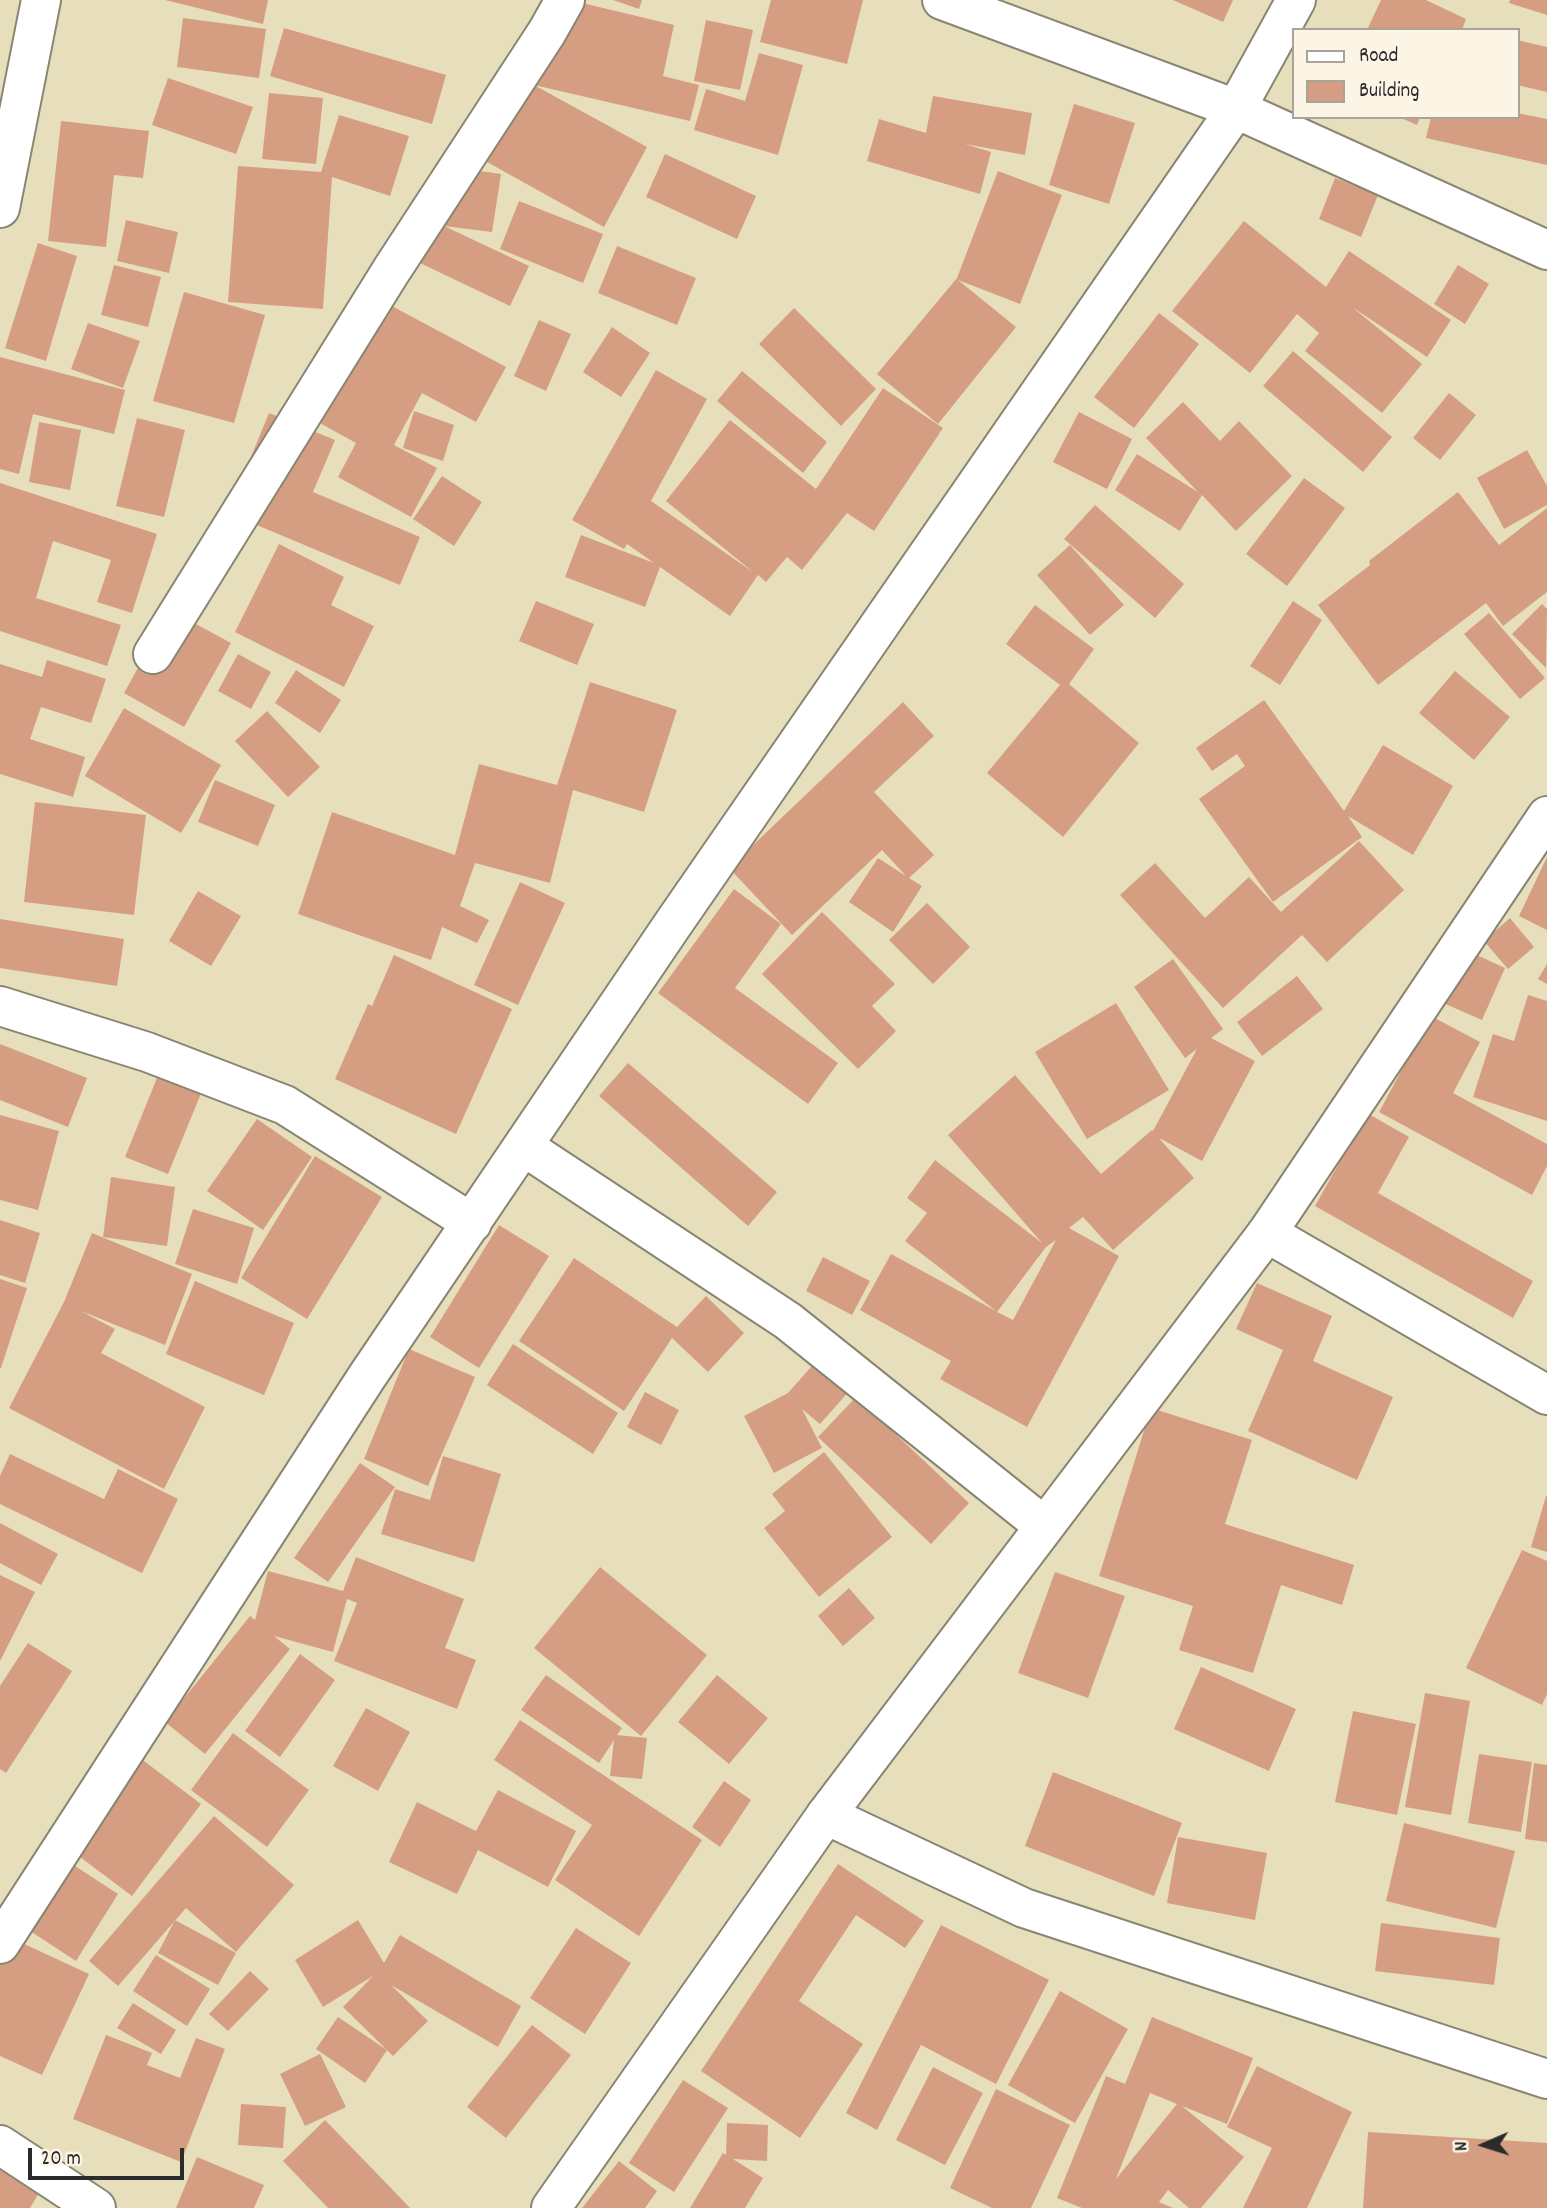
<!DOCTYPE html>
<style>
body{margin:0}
#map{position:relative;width:1547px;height:2208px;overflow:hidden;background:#e7dfbb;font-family:Dekko,sans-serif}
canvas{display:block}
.legend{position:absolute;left:1292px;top:28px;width:228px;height:91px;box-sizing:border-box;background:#fcf5e5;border:2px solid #a8a49b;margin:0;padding:9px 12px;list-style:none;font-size:21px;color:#2b2b2b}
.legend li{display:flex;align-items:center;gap:14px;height:35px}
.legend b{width:35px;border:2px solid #a8a49b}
.north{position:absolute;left:1449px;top:2110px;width:70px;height:70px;-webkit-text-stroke:5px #fcf5e5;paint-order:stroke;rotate:267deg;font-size:19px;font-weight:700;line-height:28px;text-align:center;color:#2b2b2b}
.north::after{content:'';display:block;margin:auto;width:24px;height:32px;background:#2b2b2b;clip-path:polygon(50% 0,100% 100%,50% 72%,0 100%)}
.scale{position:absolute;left:28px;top:2148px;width:156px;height:32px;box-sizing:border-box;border:4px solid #2b2b2b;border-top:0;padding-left:9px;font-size:21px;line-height:24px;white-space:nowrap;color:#2b2b2b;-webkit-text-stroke:5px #fcf5e5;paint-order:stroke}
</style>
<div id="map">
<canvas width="1547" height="2208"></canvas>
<ul class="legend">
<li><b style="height:9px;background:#fff"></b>Road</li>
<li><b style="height:19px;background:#d59e82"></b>Building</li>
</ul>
<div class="north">N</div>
<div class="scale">20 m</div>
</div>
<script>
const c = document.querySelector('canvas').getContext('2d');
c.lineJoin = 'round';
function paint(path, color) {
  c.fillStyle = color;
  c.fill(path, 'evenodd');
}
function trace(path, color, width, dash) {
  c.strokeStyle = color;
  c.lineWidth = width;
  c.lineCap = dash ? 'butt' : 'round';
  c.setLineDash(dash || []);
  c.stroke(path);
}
const building = new Path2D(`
 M165,0H268L263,24Z
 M570,0L674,25L663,76L699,85L690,121L534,85L647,147L604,227L478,157Z
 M613,0H642L639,9Z
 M771,0H863L847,64L760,42Z
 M1173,0H1233L1223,22Z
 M1381,0H1426L1466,19L1462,30H1367Z
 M1510,0H1547V15L1509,3Z
 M183,18L266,29L259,78L177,67Z
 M706,20L753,30L740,90L694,81Z
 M284,28L446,75L432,124L270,76Z
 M1517,40L1547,47V92L1517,85Z
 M759,53L803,65L778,155L694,130L706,89L745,101Z
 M168,78L253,107L236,154L152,125Z
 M269,93L323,98L316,164L262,159Z
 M933,96L1032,113L1025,155L965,144L991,152L980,194L867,161L879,119L926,133Z
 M1074,104L1135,123L1109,204L1049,185Z
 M1517,113L1547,119V165L1426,138L1431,117H1517Z
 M339,115L409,136L390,196L332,177L323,309L228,302L238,166L321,172Z
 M1399,117H1420L1417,125Z
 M61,121L149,131L143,178L114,175L106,247L48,241Z
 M665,154L756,196L737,239L646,197Z
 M452,167L501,174L492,232L444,226L529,266L510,306L399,253Z
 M998,171L1062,195L1020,304L958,280L1016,327L938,424L877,374L957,278Z
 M1335,178L1378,195L1361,237L1319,219Z
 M519,201L603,234L583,283L500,249Z
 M126,220L178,232L169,273L117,261Z
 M1244,221L1326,287L1349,251L1451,320L1427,357L1352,307L1422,364L1382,413L1305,351L1319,333L1297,314L1250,373L1172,311Z
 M38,243L77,256L46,361L5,348Z
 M617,246L696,278L677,325L598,293Z
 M114,265L161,277L148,327L101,315Z
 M1458,265L1489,284L1465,324L1434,304Z
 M362,290L506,367L476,422L422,393L394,445L437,468L411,517L338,477L356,443L298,411Z
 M184,292L265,315L234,423L153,401Z
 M794,308L876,389L841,426L759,344Z
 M1159,313L1199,344L1134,428L1094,397Z
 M539,320L571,334L546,391L514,376Z
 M88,323L140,341L123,388L71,369Z
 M612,327L650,353L621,397L583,372Z
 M1293,351L1392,437L1363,472L1263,386Z
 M0,357L125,390L114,434L33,414L19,474L0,469Z
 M656,370L707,399L651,501L753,572L666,501L730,420L816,489L883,388L943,428L874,531L847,513L802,570L787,557L766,582L758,575L730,616L660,567L645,607L565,577L581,535L654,563L627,544L624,549L572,520Z
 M742,371L827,442L803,473L717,401Z
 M1449,393L1476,415L1440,460L1413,438Z
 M1183,402L1220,441L1239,421L1292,476L1236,531L1202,495L1180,531L1115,490L1137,454L1198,492L1146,438Z
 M414,411L454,425L443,461L403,448Z
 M1079,412L1132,439L1107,489L1053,462Z
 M269,413L335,440L313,492L420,537L400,585L228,513Z
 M137,418L185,430L164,517L116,506Z
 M39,422L81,430L70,490L29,482Z
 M1527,450L1547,486V505L1504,529L1477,478Z
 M442,476L482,502L454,546L413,519Z
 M1304,478L1345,508L1287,586L1246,554Z
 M0,483L157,534L132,613L97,602L111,560L53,541L36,598L121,625L107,666L0,631Z
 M1458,492L1499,545L1547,508V592L1503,626L1486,603L1378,685L1318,605L1370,565L1369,561Z
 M1095,505L1184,584L1155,618L1064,539Z
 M279,544L344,577L331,605L374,626L344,687L235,632Z
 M1070,545L1124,605L1090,635L1037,575Z
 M536,601L594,624L577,665L519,641Z
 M1293,601L1322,620L1280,685L1250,666Z
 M1542,604L1547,609L1546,668L1512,634Z
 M1035,605L1094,649L1069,684L1139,743L1063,837L987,773L1060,685L1006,644Z
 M170,610L231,643L184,727L124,693Z
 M1489,613L1545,678L1520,699L1464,634Z
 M238,654L271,672L251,709L218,691Z
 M47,660L106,679L91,723L41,707L30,739L85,757L73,797L0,774V664L42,677Z
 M296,670L341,700L320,733L275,703Z
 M1455,671L1510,717L1474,760L1419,713Z
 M590,682L677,710L644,812L573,790L550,883L475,863L460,906L489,920L477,943L442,927L431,960L298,914L332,812L455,855L479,764L557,785Z
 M1264,700L1344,811L1383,745L1453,786L1413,855L1348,816L1362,837L1273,902L1199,799L1245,766L1237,754L1212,771L1196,748Z
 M903,702L934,736L874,792L934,855L909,878L922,886L893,932L849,902L878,858L906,876L882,850L792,935L729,868Z
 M124,708L221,765L181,833L85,776Z
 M267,711L320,767L288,797L235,741Z
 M215,780L275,805L258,846L198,822Z
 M35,802L146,815L134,915L24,902Z
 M1359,841L1404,890L1327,962L1302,935L1223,1008L1120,895L1155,863L1205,918L1249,877L1281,912Z
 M1547,857V930L1519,916Z
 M520,882L565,903L518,1005L474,985Z
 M734,889L781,924L735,988L838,1063L808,1104L658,993Z
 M198,891L241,916L211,966L169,941Z
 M927,903L970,947L933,984L889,940Z
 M822,912L895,984L872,1006L896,1031L858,1069L762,974Z
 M1510,918L1534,947L1508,969L1484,941Z
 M0,919L124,939L117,986L0,968Z
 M1466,950L1505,968L1482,1020L1443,1003Z
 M394,955L512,1009L456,1134L335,1079L368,1004L372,1006Z
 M1173,959L1223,1029L1211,1038L1255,1061L1202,1161L1159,1138L1194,1178L1113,1250L1083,1217L1069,1228L1119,1256L1027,1427L940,1379L951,1361L860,1310L891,1254L996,1311L905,1241L927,1213L907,1198L935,1160L1042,1243L948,1135L1015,1075L1101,1174L1152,1130L1153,1131L1197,1049L1185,1058L1134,987ZM1056,1240L1013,1320L997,1312L1046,1247Z
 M1547,964V984L1538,979Z
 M1297,976L1323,1009L1262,1056L1237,1022Z
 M1528,995L1547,1001V1121L1473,1097L1493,1034L1514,1041Z
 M1116,1003L1169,1090L1087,1139L1035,1052Z
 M1431,1016L1480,1042L1453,1093L1547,1144V1166L1532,1195L1379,1112Z
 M0,1044L87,1078L68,1127L0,1100Z
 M628,1063L777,1192L748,1226L599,1096Z
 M159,1073L202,1091L168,1174L125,1157Z
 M1367,1113L1409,1137L1378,1193L1533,1281L1513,1318L1315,1206Z
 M0,1115L59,1131L38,1210L0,1200Z
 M257,1119L312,1157L263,1230L207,1191Z
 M315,1156L382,1197L307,1319L241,1278Z
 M111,1177L175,1187L167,1246L103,1237Z
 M193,1209L254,1228L237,1284L175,1264Z
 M0,1220L40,1233L25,1283L0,1275Z
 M499,1225L549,1256L479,1368L430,1337Z
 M92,1233L192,1274L165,1345L81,1311L115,1329L101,1353L205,1407L164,1489L9,1408L64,1302Z
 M823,1257L870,1281L852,1315L806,1291Z
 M574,1258L677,1327L706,1296L744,1333L708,1372L672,1338L624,1411L519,1341Z
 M0,1279L27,1288L1,1368H0Z
 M195,1281L294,1323L264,1395L166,1354Z
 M1257,1283L1332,1316L1313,1361L1393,1397L1357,1480L1248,1431L1283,1350L1236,1329Z
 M513,1344L618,1413L593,1454L487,1385Z
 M409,1349L475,1377L428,1486L364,1459Z
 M819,1358L853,1387L820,1424L802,1409L822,1448L774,1473L744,1416L788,1393Z
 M645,1392L679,1410L661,1445L627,1427Z
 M856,1397L969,1503L931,1544L818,1437Z
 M1151,1408L1252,1440L1225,1524L1354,1565L1342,1605L1281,1585L1253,1673L1179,1650L1193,1606L1099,1576Z
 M824,1452L892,1537L819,1597L764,1528L785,1511L772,1494Z
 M10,1454L104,1499L118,1469L178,1499L142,1573L0,1504V1476Z
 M443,1456L501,1474L474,1562L381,1534L395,1489L430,1500Z
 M360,1463L395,1487L328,1582L294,1558Z
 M1546,1496H1547V1552L1531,1547Z
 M0,1523L58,1554L41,1585L0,1563Z
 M1522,1550L1547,1561V1694L1542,1705L1466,1668Z
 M356,1557L464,1599L445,1648L476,1660L457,1709L334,1661L357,1603L347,1599L333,1652L274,1636L290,1649L205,1754L165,1722L250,1616L255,1620L268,1571L343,1591Z
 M600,1567L707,1655L641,1736L534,1648Z
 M1055,1572L1125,1596L1088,1698L1018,1673Z
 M0,1575L35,1592L0,1661Z
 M849,1588L875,1618L843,1646L818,1616Z
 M28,1643L72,1671L6,1773L0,1769V1686Z
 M300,1654L335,1680L280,1757L245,1731Z
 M1201,1667L1296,1709L1269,1771L1174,1729Z
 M546,1675L622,1728L617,1735L647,1738L642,1779L610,1776L614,1740L599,1763L521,1710Z
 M717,1675L768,1718L729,1764L678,1722Z
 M1425,1693L1470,1701L1451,1815L1405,1807Z
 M366,1708L410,1732L378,1791L333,1766Z
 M1353,1711L1416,1724L1397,1815L1335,1802Z
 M520,1720L702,1840L639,1936L555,1880L592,1825L494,1760Z
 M233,1733L309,1790L267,1847L191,1790Z
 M1479,1754L1532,1762L1521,1832L1468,1823Z
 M140,1758L201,1804L132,1896L72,1851Z
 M1534,1763L1547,1765V1842L1525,1839Z
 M1053,1772L1182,1823L1154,1896L1025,1846Z
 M724,1781L751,1800L720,1847L692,1827Z
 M498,1790L576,1831L548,1887L478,1850L457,1894L389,1862L417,1802L476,1831Z
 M214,1816L294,1885L236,1952L186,1908L118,1986L89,1961Z
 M1404,1823L1515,1851L1496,1928L1386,1901Z
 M1178,1837L1267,1853L1255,1920L1167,1903Z
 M49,1849L118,1894L76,1961L7,1916Z
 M838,1864L924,1921L905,1948L856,1915L799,2001L863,2044L800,2138L701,2071Z
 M175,1920L236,1953L218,1985L158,1953Z
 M358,1920L384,1963L400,1935L521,2006L498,2047L391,1985L428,2021L393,2056L343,2007L373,1976L323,2007L295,1960Z
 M1381,1923L1500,1938L1494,1985L1375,1971Z
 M941,1925L1049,1980L996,2084L921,2045L877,2130L846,2113Z
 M576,1928L631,1963L585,2034L530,1998Z
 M7,1936L89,1974L42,2075L0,2056V1951Z
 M156,1955L210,1989L187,2026L133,1991Z
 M250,1971L269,1989L228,2031L209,2014Z
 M1060,1991L1128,2029L1075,2123L1008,2085Z
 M133,2003L176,2030L161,2054L117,2028Z
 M338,2017L387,2050L365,2083L316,2049Z
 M1152,2017L1253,2058L1227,2124L1182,2106L1244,2157L1201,2208H1189L1168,2190L1159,2202L1173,2208H1082L1057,2198L1106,2076L1125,2084ZM1150,2093L1177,2104L1116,2179Z
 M532,2025L571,2055L506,2138L467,2107Z
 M106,2035L152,2053L147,2065L180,2078L196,2038L225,2049L181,2162L73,2119Z
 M320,2054L346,2107L305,2126L280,2074Z
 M1257,2066L1352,2112L1307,2208H1243L1272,2148L1227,2127Z
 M933,2067L983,2093L945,2165L896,2140Z
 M683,2080L728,2108L674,2192L629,2163Z
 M996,2089L1070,2125L1031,2208H992L950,2188Z
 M241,2104L286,2107L283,2148L238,2145Z
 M325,2120L389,2186L410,2208H328L283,2161Z
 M727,2123L768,2125L767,2161L733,2159L763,2178L745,2208H690L723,2153L726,2155Z
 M1368,2132L1547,2143V2208H1363Z
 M197,2157L264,2185L254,2208H176Z
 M619,2161L657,2191L645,2208H582Z
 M0,2167L39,2193L30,2208H0Z`);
const street = new Path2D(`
 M942,0L1236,109L1547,250
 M0,208L41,0
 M153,654L391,271L547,32L565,0
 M0,1006L147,1052L285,1105L472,1223
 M523,1146L788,1321L1044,1526
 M1267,1233L1547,1395
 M826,1815L1024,1908L1547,2079
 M0,1944L366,1378L673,924L1236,109L1296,0
 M0,2145L96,2208`);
const secondary = new Path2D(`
 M551,2208L826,1815L1267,1233L1547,816`);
paint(building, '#d59e82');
trace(street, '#898573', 42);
trace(secondary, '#898573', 42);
trace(street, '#fff', 38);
trace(secondary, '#fff', 38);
</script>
